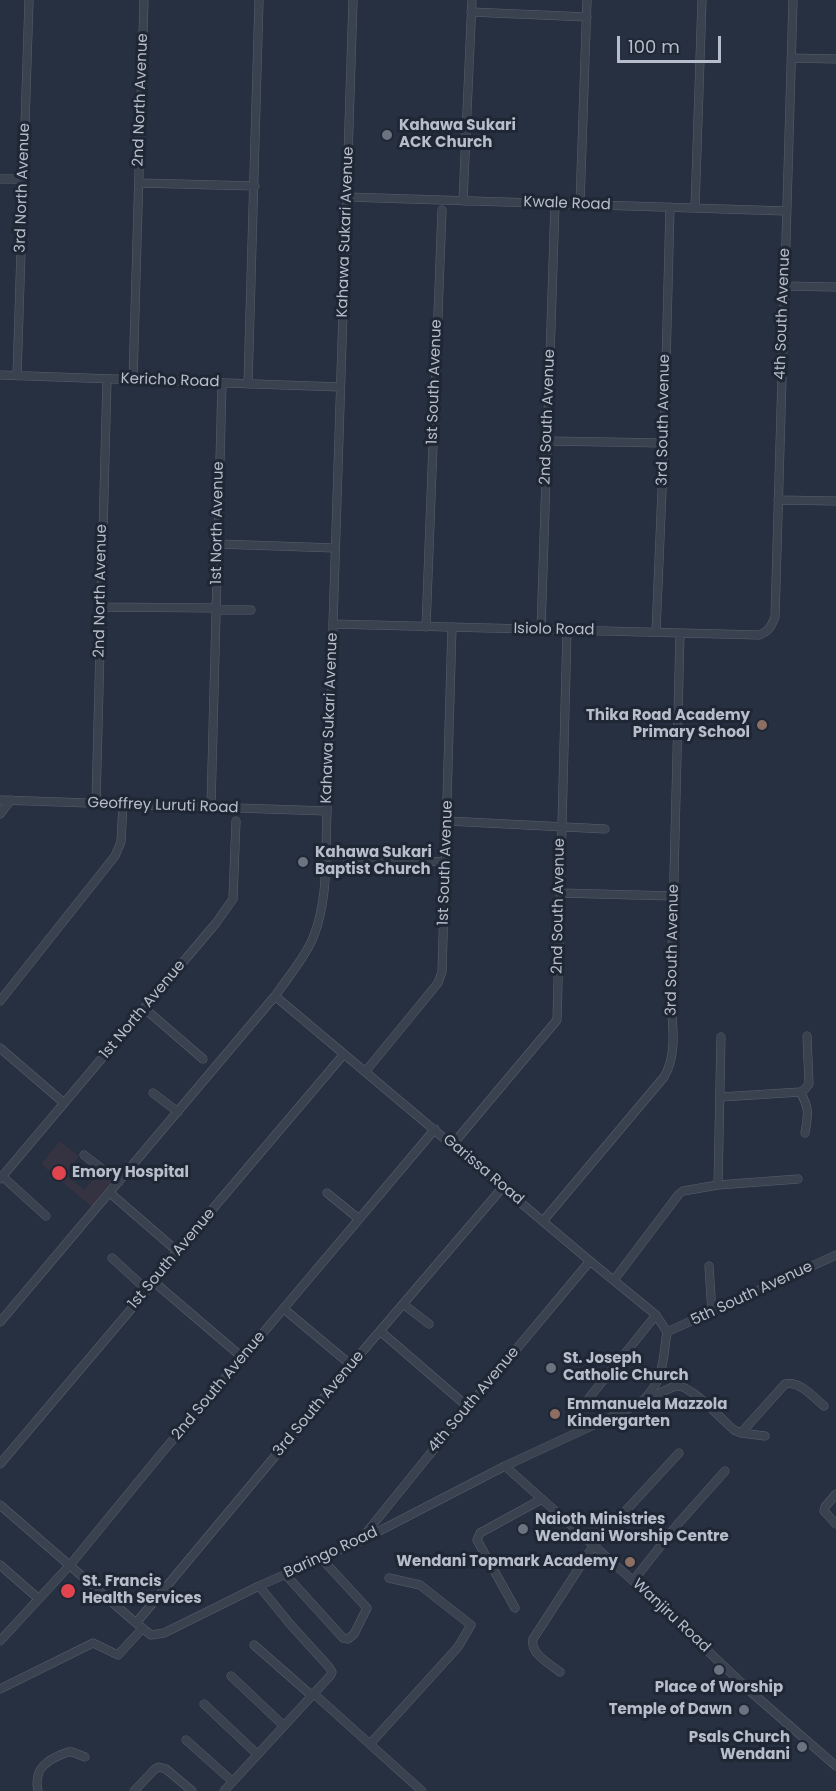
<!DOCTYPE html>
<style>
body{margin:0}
#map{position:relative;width:836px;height:1791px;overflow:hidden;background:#263040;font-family:Poppins,sans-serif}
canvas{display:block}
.scale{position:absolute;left:617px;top:36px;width:104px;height:27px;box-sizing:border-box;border:3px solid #b7bdca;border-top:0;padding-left:8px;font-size:18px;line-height:21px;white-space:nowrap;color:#b7bdca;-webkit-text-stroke:4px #1f2735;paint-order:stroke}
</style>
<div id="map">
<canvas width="836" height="1791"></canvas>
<div class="scale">100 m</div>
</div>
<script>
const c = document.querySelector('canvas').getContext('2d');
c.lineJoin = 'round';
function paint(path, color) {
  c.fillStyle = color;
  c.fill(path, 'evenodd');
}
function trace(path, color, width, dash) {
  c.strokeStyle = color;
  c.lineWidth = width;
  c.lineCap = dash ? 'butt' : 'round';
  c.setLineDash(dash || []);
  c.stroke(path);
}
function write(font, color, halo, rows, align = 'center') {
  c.font = font + ' Poppins,sans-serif';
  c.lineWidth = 6;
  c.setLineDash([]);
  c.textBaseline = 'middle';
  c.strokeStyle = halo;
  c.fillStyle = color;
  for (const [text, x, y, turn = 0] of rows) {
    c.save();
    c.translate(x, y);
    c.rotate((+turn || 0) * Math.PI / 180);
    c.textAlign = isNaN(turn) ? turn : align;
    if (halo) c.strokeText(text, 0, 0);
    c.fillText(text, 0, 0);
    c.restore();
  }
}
const medical = new Path2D(`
 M60,1141L79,1156L65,1174L84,1190L99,1172L112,1183L92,1207L41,1164Z`);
const minor = new Path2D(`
 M471,12L587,17
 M791,58L836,59
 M0,179H23
 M139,183L255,186
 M347,197L786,211
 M463,201L472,0
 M580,204L587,0
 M695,208L702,0
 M784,286L836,287
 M0,375L340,387
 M17,376L29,0
 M133,380L144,0
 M248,384L259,0
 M548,441L664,443
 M778,500L836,501
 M218,544L335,548
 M101,607L216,608
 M216,610H251
 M333,624L759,635C768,632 771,627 775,617L793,0
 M426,627L442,210
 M541,630L555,204
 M656,632L664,443L670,207
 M0,800L327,811
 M96,803L107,379
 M211,807L222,383
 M0,814L11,800
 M447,821L605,829
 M347,858L446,862
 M560,893L674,896
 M0,1001L115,856L121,842L123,804
 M144,1008L203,1059
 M0,1048L64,1103
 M365,1072L438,983L442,972L452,627
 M800,1092C810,1108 808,1115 805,1133
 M153,1093L178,1112
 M721,1097L800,1092L805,1089L809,1084L807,1036
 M453,1144L557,1020L567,630
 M84,1155L119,1182
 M2,1176L46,1216
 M0,1179L216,923L233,899L236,821
 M718,1185L721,1037
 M110,1193L177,1251
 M327,1193L359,1219
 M543,1221L664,1077C678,1054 672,1024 671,998L680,633
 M112,1258L147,1290
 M709,1266L712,1313
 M614,1280L679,1194L683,1191L718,1185L798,1179
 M154,1282L243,1358
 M403,1304L429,1324
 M284,1309L351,1365
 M0,1322L275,996C288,977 304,959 313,938C329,899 325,853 327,812C329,749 332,687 333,624L353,0
 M380,1331L468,1407
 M667,1332L836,1255
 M589,1398L656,1315
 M646,1400C654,1397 669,1387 677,1386C690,1384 723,1421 734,1430L741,1433L765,1436
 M741,1433L785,1384C800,1380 814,1398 824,1406
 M0,1464L154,1282L177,1251L344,1054
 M505,1466L650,1596L751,1692L836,1766
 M836,1494L825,1507L824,1511L836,1524
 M0,1505L136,1623L151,1635L164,1633L259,1586L360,1541L505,1466L639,1404C665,1381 662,1364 667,1332L656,1315L590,1261L275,996
 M362,1538L468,1407L590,1261
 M0,1565L39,1599
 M285,1574L343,1638L348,1639L354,1634L367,1608L321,1558
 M633,1581L677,1525L725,1471
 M515,1608L477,1540L480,1533L542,1499
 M136,1623L356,1359L503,1187
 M0,1641L70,1565L160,1455L435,1129
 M254,1645L311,1695
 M560,1672C549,1663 530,1654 533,1639L594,1545L679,1453
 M231,1676L284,1726
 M0,1689L93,1643L118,1655L143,1628
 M313,1693L422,1791
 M204,1704L257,1754
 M186,1740L232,1781
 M370,1744L458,1647L471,1625L420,1585L389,1578
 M38,1791C33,1768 48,1759 68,1752H72L85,1757
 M134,1791L155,1769L159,1767L166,1769L192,1791
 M224,1791L330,1676L332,1672L329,1667L290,1624L259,1586`);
const markers = [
 [387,135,6,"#6b7280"],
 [762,725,6,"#8d6e63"],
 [303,862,6,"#6b7280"],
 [59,1173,8,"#e0444e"],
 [551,1368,6,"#6b7280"],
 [555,1414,6,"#8d6e63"],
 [523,1529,6,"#6b7280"],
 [630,1562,6,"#8d6e63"],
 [68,1591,8,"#e0444e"],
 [719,1670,6,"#6b7280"],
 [744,1710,6,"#6b7280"],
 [802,1747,6,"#6b7280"]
];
const streetNames = [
 ["2nd North Avenue",141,100,-88],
 ["3rd North Avenue",23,188,-88],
 ["Kwale Road",567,204,2],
 ["Kahawa Sukari Avenue",346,232,-88],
 ["4th South Avenue",783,314,-88],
 ["Kericho Road",170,381,2],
 ["1st South Avenue",435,382,-88],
 ["2nd South Avenue",548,417,-88],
 ["3rd South Avenue",664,420,-89],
 ["1st North Avenue",218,523,-89],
 ["2nd North Avenue",101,591,-89],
 ["Isiolo Road",554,630,1],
 ["Kahawa Sukari Avenue",330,718,-88],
 ["Geoffrey Luruti Road",163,806,2],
 ["1st South Avenue",446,863,-88],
 ["2nd South Avenue",559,906,-89],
 ["3rd South Avenue",673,950,-89],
 ["1st North Avenue",143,1010,-50],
 ["Garissa Road",483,1170,40],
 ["1st South Avenue",172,1259,-50],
 ["5th South Avenue",752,1294,-25],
 ["2nd South Avenue",219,1386,-50],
 ["4th South Avenue",474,1400,-50],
 ["3rd South Avenue",319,1404,-50],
 ["Baringo Road",331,1553,-25],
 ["Wanjiru Road",671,1616,43]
];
const poiNames = [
 ["Kahawa Sukari",399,126],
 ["ACK Church",399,143],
 ["Thika Road Academy",750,716,"right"],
 ["Primary School",750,733,"right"],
 ["Kahawa Sukari",315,853],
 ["Baptist Church",315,870],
 ["Emory Hospital",72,1173],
 ["St. Joseph",563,1359],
 ["Catholic Church",563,1376],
 ["Emmanuela Mazzola",567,1405],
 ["Kindergarten",567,1422],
 ["Naioth Ministries",535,1520],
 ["Wendani Worship Centre",535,1537],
 ["Wendani Topmark Academy",618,1562,"right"],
 ["St. Francis",82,1582],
 ["Health Services",82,1599],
 ["Place of Worship",719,1688,"center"],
 ["Temple of Dawn",732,1710,"right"],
 ["Psals Church",790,1738,"right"],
 ["Wendani",790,1755,"right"]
];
paint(medical, '#353241');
trace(minor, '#58606d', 9);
trace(minor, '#3a4250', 8);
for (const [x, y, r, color] of markers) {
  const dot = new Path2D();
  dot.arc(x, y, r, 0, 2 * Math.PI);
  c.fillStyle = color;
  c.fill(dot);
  trace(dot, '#1f2735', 2);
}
write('15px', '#b7bdca', '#1f2735', streetNames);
write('bold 15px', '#b7bdca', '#1f2735', poiNames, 'left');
</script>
